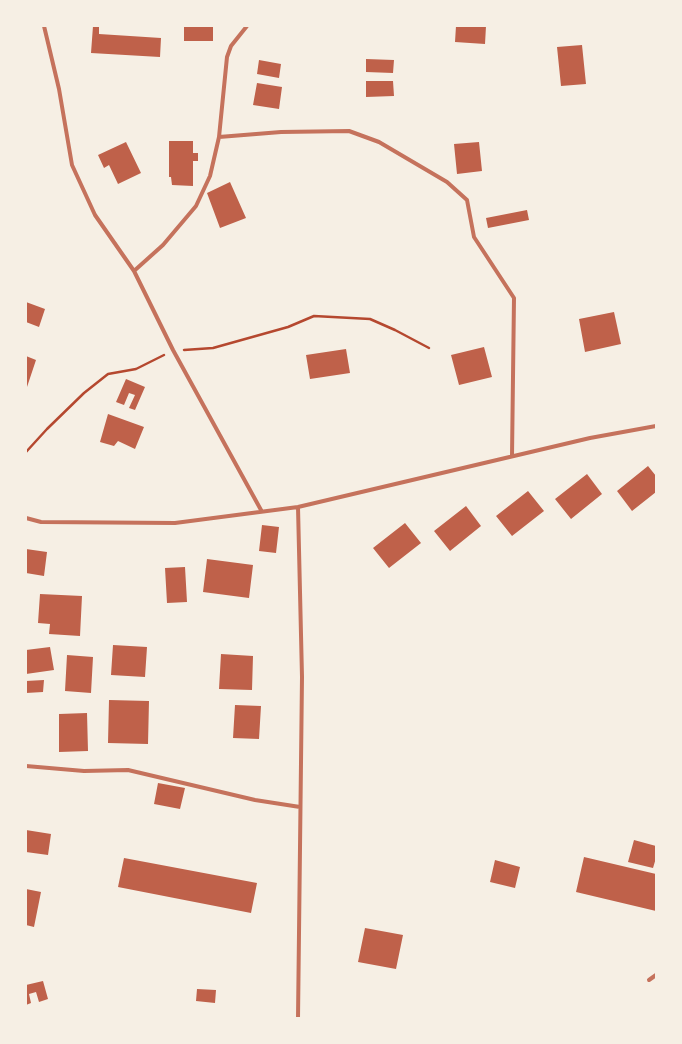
<!DOCTYPE html>
<style>
body{margin:0}
#map{position:relative;width:682px;height:1044px;overflow:hidden;background:#f6efe4;font-family:"Exo 2",sans-serif}
canvas{display:block}
.frame{position:absolute;inset:0;border:27px solid #f6efe4;pointer-events:none}
</style>
<div id="map">
<canvas width="682" height="1044"></canvas>
<div class="frame"></div>
</div>
<script>
const c = document.querySelector('canvas').getContext('2d');
c.lineJoin = 'round';
function paint(path, color) {
  c.fillStyle = color;
  c.fill(path, 'evenodd');
}
function trace(path, color, width, dash) {
  c.strokeStyle = color;
  c.lineWidth = width;
  c.lineCap = dash ? 'butt' : 'round';
  c.setLineDash(dash || []);
  c.stroke(path);
}
const building = new Path2D(`
 M93,26H99V34L161,38L160,57L91,53Z
 M192,26H213V41H184V27Z
 M456,26H486L485,44L455,42Z
 M582,45L586,84L561,86L557,47Z
 M366,59L394,60L393,73L366,72Z
 M259,60L281,64L279,78L257,74Z
 M366,81H393L394,96L366,97Z
 M257,83L282,87L279,109L253,105Z
 M169,141H193V153H198V161H193V186L172,185L171,177H169Z
 M126,142L141,173L118,184L109,165L104,168L98,155Z
 M479,142L482,171L457,174L454,144Z
 M230,182L246,218L220,228L207,193Z
 M527,210L529,220L488,228L486,218Z
 M26,302L45,309L39,327L26,322Z
 M614,312L621,344L585,352L579,319Z
 M484,347L492,377L459,385L451,355Z
 M346,349L350,373L310,379L306,355Z
 M26,356L36,360L26,390Z
 M126,379L145,387L135,410L129,408L135,395L129,393L124,405L116,402Z
 M108,414L144,427L135,449L118,441L114,446L100,442Z
 M648,466L656,476V492L632,511L617,491Z
 M587,474L602,494L571,519L555,499Z
 M528,491L544,511L512,536L496,516Z
 M466,506L481,526L450,551L434,531Z
 M405,523L421,543L389,568L373,548Z
 M262,525L279,527L276,553L259,551Z
 M26,549L47,552L44,576L26,573Z
 M207,559L253,565L249,598L203,592Z
 M185,567L187,602L167,603L165,568Z
 M40,594L82,596L80,636L49,634L50,624L38,623Z
 M113,645L147,647L145,677L111,675Z
 M50,647L54,670L26,674V650Z
 M221,654L253,656L252,690L219,689Z
 M67,655L93,657L91,693L65,691Z
 M44,680L43,692L26,693V681Z
 M109,700L149,701L148,744L108,743Z
 M235,705L261,706L259,739L233,738Z
 M87,713L88,751L59,752V714Z
 M158,783L185,788L180,809L154,804Z
 M26,830L51,834L48,855L26,852Z
 M634,840L656,846V858L653,868L628,862Z
 M584,857L656,874V911L576,892Z
 M124,858L257,883L251,913L118,887Z
 M495,860L520,867L515,888L490,882Z
 M26,889L41,892L34,927L26,925Z
 M365,928L403,935L396,969L358,962Z
 M43,981L48,999L39,1002L36,992L29,994L31,1003L26,1005V985Z
 M197,989L216,990L215,1003L196,1001Z`);
const path = new Path2D(`
 M184,350L213,348L288,327L314,316L370,319L395,330L429,348
 M26,452L47,429L84,393L108,374L136,369L164,355`);
const minor = new Path2D(`
 M44,26L59,89L72,165L95,215L134,271L173,350L261,510
 M219,137L281,132L349,131L379,142L447,182L467,200L474,237L514,298L512,456
 M134,271L163,245L196,206L210,176L219,137L227,57L231,46L247,26
 M26,518L41,522L175,523L298,507L590,438L656,426
 M26,766L84,771L128,770L255,800L300,807
 M649,980L656,975
 M298,1018L302,677L298,507`);
paint(building, '#bf614a');
trace(path, '#b5482f', 2.5);
trace(minor, '#c5725c', 4);
</script>
